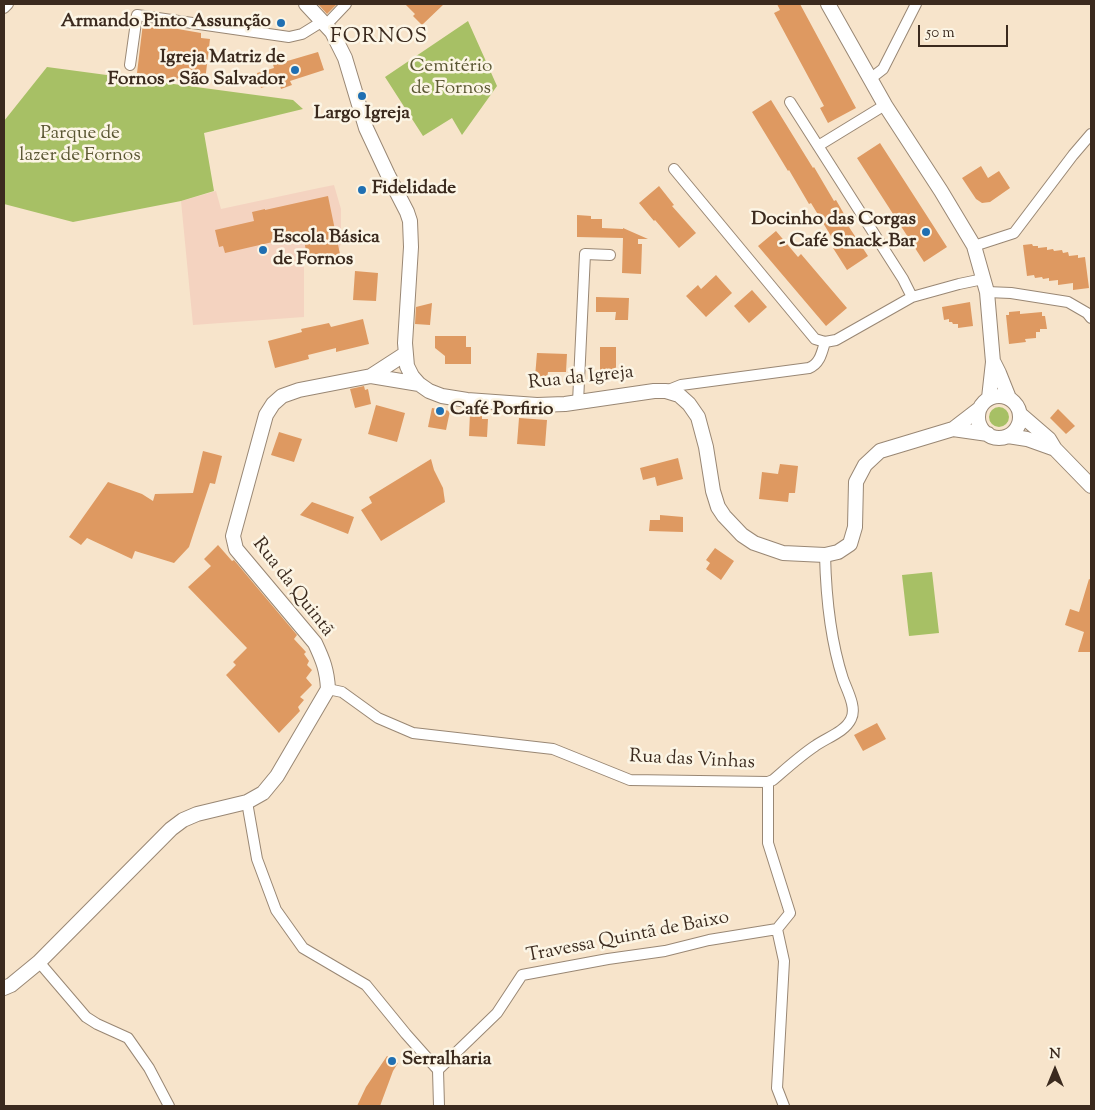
<!DOCTYPE html>
<meta charset="utf-8">
<style>
body{margin:0}
#map{position:relative;width:1095px;height:1110px;overflow:hidden;background:#f7e4cb;font-family:"Sorts Mill Goudy",serif}
canvas{display:block}
.frame{position:absolute;inset:0;border:5px solid #3b2a1e;pointer-events:none}
.north{position:absolute;left:1030px;top:1045px;width:50px;height:50px;-webkit-text-stroke:4px #fcf5e5;paint-order:stroke;rotate:0deg;font-size:14px;font-weight:700;line-height:20px;text-align:center;color:#3b2a1e}
.north::after{content:'';display:block;margin:auto;width:18px;height:22px;background:#3b2a1e;clip-path:polygon(50% 0,100% 100%,50% 72%,0 100%)}
.scale{position:absolute;left:918px;top:25px;width:90px;height:22px;box-sizing:border-box;border:2px solid #3b2a1e;border-top:0;padding-left:6px;font-size:15px;line-height:18px;white-space:nowrap;color:#3b2a1e;-webkit-text-stroke:4px #fcf5e5;paint-order:stroke}
</style>
<div id="map">
<canvas width="1095" height="1110"></canvas>
<div class="frame"></div>
<div class="north">N</div>
<div class="scale">50 m</div>
</div>
<script>
const c = document.querySelector('canvas').getContext('2d');
c.lineJoin = 'round';
function paint(path, color) {
  c.fillStyle = color;
  c.fill(path, 'evenodd');
}
function trace(path, color, width, dash) {
  c.strokeStyle = color;
  c.lineWidth = width;
  c.lineCap = dash ? 'butt' : 'round';
  c.setLineDash(dash || []);
  c.stroke(path);
}
function write(font, color, halo, rows, align = 'center') {
  c.font = font + ' "Sorts Mill Goudy",serif';
  c.lineWidth = 5;
  c.setLineDash([]);
  c.textBaseline = 'middle';
  c.strokeStyle = halo;
  c.fillStyle = color;
  for (const [text, x, y, turn = 0] of rows) {
    c.save();
    c.translate(x, y);
    c.rotate((+turn || 0) * Math.PI / 180);
    c.textAlign = isNaN(turn) ? turn : align;
    if (halo) c.strokeText(text, 0, 0);
    c.fillText(text, 0, 0);
    c.restore();
  }
}
const built = new Path2D(`
 M334,185L341,209V243L337,257L304,259V317L193,325L181,201L216,191L221,209L319,188Z`);
const green = new Path2D(`
 M468,21L497,86L462,135L452,118L423,136L385,77Z
 M47,67L293,100L303,109L204,133L214,191L181,201L73,222L4,204V121Z
 M989 417a10 10 0 1 1 20 0a10 10 0 1 1-20 0Z
 M932,572L939,633L909,636L902,575Z`);
const building = new Path2D(`
 M318,4H337L327,14Z
 M405,4H444L422,25L413,16L415,14Z
 M777,4H800L856,108L828,123L820,108L824,106L774,13L780,10Z
 M143,23L201,33V38L210,39L205,81L197,80L196,84L137,73Z
 M318,52L324,70L290,81L292,85L281,89L279,82L261,88L257,73L274,68L272,61L283,58L284,62Z
 M771,100L813,168L814,167L834,201L836,200L851,226L849,227L868,256L847,270L833,248L837,246L811,203L809,204L789,170L788,171L752,112Z
 M880,143L947,247L924,262L857,158Z
 M981,166L988,178L999,171L1010,188L990,202L982,203L976,199L962,178Z
 M659,186L674,205L672,206L696,233L679,248L655,220L654,221L639,203Z
 M328,196L341,259L314,265L311,255L307,256L303,235L225,253L223,246L219,247L215,230L254,221L252,212L265,209V210Z
 M577,215L591,216V219H602V228L623,229V228L648,239H638V244H642L641,274L622,273L623,238L577,237Z
 M776,231L798,257L801,254L847,308L826,326L758,246Z
 M1032,244L1033,246H1038V248L1047,247V250L1053,249L1054,251L1062,250L1063,253L1068,252L1069,256L1078,255V258L1085,257L1089,288L1073,290V283L1058,285V280L1049,281V278L1043,279L1042,277L1035,278L1034,275L1027,276L1023,245Z
 M355,271L378,273L376,301L353,300Z
 M716,275L732,293L706,317L686,296L698,285L701,289Z
 M752,290L767,307L749,323L734,306Z
 M596,297L629,298L628,320H615L616,312H596Z
 M970,302L973,326L958,328V324H953L952,322H949V319L944,320L942,307Z
 M432,303L430,325L415,324L416,307Z
 M1020,311V314L1042,312V316H1045L1047,329H1040V332H1036V338L1025,339L1026,342L1009,344L1006,315H1009V312Z
 M363,319L369,344L336,352V348L308,355L309,359L275,368L268,341L302,332L301,329L329,323L331,327Z
 M435,336H466V347H471V364H445V356L435,348Z
 M600,347H616V374L600,373Z
 M537,353L567,354L566,372H548L547,378L535,377Z
 M364,386L365,390L368,389L371,404L355,408L350,389Z
 M376,405L405,413L397,442L368,434Z
 M432,408L450,411L446,430L428,427Z
 M1058,409L1075,426L1066,434L1050,418Z
 M470,413L482,414V419H488L487,437L469,436Z
 M519,418L547,420L545,446L517,444Z
 M279,432L302,439L294,462L271,455Z
 M203,451L222,456L215,484L210,483L189,547L174,563L135,551L132,559L87,538L81,545L69,537L108,482L142,494L153,501L155,494L193,493Z
 M678,458L683,479L657,486L655,477L643,480L640,468Z
 M431,459L434,470L443,488L445,502L381,541L361,510L372,503L369,497Z
 M780,464L798,466L795,493H789L788,502L759,499L762,472L778,474Z
 M312,502L354,517L348,534L300,515Z
 M660,515L683,517V532L649,531L650,520H660Z
 M218,545L232,561L234,560L297,635L294,639L306,652L304,654L309,661L307,665L312,670L306,678L312,685L300,697L304,700L298,707L300,711L279,733L226,675L236,665L233,662L247,648L188,587L211,566L204,559Z
 M715,548L734,561L721,580L706,569L710,563L706,560Z
 M1089,579L1091,580V652H1078L1084,632L1065,625L1070,609L1079,612Z
 M877,723L886,739L863,751L854,735Z
 M387,1056L398,1063L393,1071L380,1106H357L366,1087Z`);
const street = new Path2D(`
 M4,8L8,4
 M326,25L346,4
 M130,65L137,15L289,37L302,34L323,21
 M870,79L883,69L916,4
 M790,102L903,279L912,297
 M818,146L885,105
 M674,169L815,339L825,342L836,340L912,297L959,284L983,279
 M974,246L1014,233L1073,155L1091,134
 M987,292L1011,293L1068,302L1087,313L1091,318
 M666,391L681,385L809,368C820,364 822,352 825,342
 M578,402L585,254L610,255
 M328,689L342,692L378,718L413,733L553,749L630,780L768,782L773,780C787,768 800,756 815,746C826,738 845,732 851,719C857,708 847,690 843,679C830,639 826,597 825,555
 M768,782V843L790,913L777,929
 M247,802L257,859L276,910L303,948L366,985L406,1034L438,1070L439,1106
 M777,929L784,961L777,1088L784,1106
 M39,962L86,1017L97,1024L128,1038L149,1068L169,1106
 M438,1070L497,1013L522,975L608,959L665,951L709,940L777,929`);
const secondary = new Path2D(`
 M306,4L332,32L345,58L366,128L388,175L407,212L410,221L411,247L405,343L407,366L412,376L419,384L429,391L442,396L467,400L537,405L565,404L654,391H666L679,395L689,404L698,417L706,447L713,491L718,507L724,516L742,535L754,543L783,553L825,555L838,552L850,544L855,527L856,482L865,465L880,451L953,429L979,409
 M828,4L885,105L941,191L974,246L987,292L993,362L989,398
 M994,363L999,373L1009,398
 M371,376L405,354
 M978 417a21 21 0 1 1 42 0a21 21 0 1 1-42 0Z
 M1020,414L1049,439L1055,449L1091,486
 M953,429L988,434
 M1008,436L1027,439L1055,449
 M4,988L11,985L39,962L171,829L183,820L197,814L247,802L263,793L277,776L328,689C327,670 323,660 315,643L236,549L233,536L266,415L273,404L282,396L299,390L371,376L419,384`);
const markers = [
 [281,23,5,"#1f6fb2"],
 [295,70,5,"#1f6fb2"],
 [362,96,5,"#1f6fb2"],
 [362,190,5,"#1f6fb2"],
 [926,232,5,"#1f6fb2"],
 [263,250,5,"#1f6fb2"],
 [440,411,5,"#1f6fb2"],
 [392,1061,5,"#1f6fb2"]
];
const poiNames = [
 ["Armando Pinto Assunção",271,23,"right"],
 ["Igreja Matriz de",285,59,"right"],
 ["Fornos - São Salvador",285,81,"right"],
 ["Largo Igreja",362,115,"center"],
 ["Fidelidade",372,190],
 ["Docinho das Corgas",916,221,"right"],
 ["- Café Snack-Bar",916,243,"right"],
 ["Escola Básica",273,239],
 ["de Fornos",273,261],
 ["Café Porfirio",450,411],
 ["Serralharia",402,1061]
];
const parkNames = [
 ["Cemitério",451,68],
 ["de Fornos",451,90],
 ["Parque de",80,135],
 ["lazer de Fornos",80,157]
];
const streetNames = [
 ["Rua da Igreja",581,379,-6],
 ["Rua da Quintã",292,588,52],
 ["Rua das Vinhas",692,761,3],
 ["Travessa Quintã de Baixo",628,938,-11]
];
const quarterNames = [
 ["FORNOS",379,38]
];
paint(built, '#f4d3c0');
paint(green, '#a7c065');
paint(building, '#de9961');
trace(street, '#998774', 12);
trace(secondary, '#998774', 16);
trace(street, '#fff', 10);
trace(secondary, '#fff', 14);
for (const [x, y, r, color] of markers) {
  const dot = new Path2D();
  dot.arc(x, y, r, 0, 2 * Math.PI);
  c.fillStyle = color;
  c.fill(dot);
  trace(dot, '#fcf5e5', 2);
}
write('bold 19px', '#3b2a1e', '#fcf5e5', poiNames, 'left');
write('19px', '#5b5733', '#fcf5e5', parkNames);
write('19px', '#3b2a1e', '#fcf5e5', streetNames);
c.letterSpacing = '1px';
write('21px', '#3b2a1e', '#fcf5e5', quarterNames);
c.letterSpacing = '0px';
</script>
